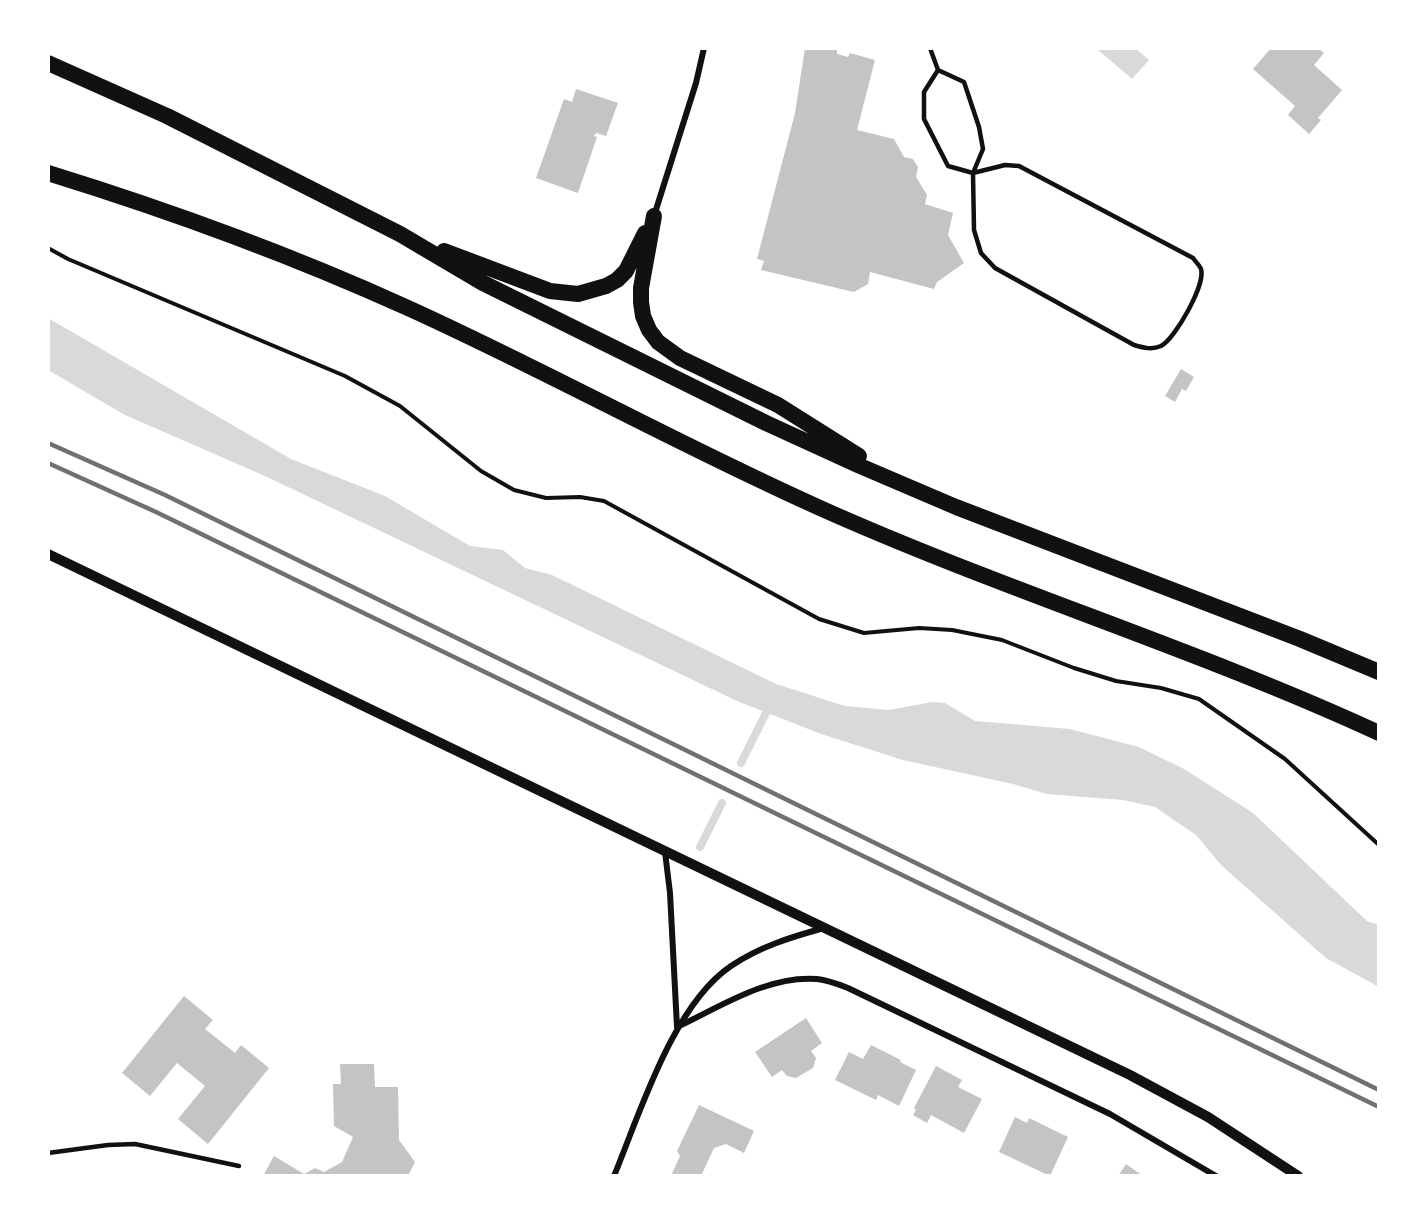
<!DOCTYPE html>
<style>
body{margin:0}
#map{position:relative;width:1427px;height:1224px;overflow:hidden;background:#fff;font-family:"Nunito Sans",sans-serif}
canvas{display:block}
.frame{position:absolute;inset:0;border:50px solid #fff;pointer-events:none}
</style>
<div id="map">
<canvas width="1427" height="1224"></canvas>
<div class="frame"></div>
</div>
<script>
const c = document.querySelector('canvas').getContext('2d');
c.lineJoin = 'round';
function paint(path, color) {
  c.fillStyle = color;
  c.fill(path, 'evenodd');
}
function trace(path, color, width, dash) {
  c.strokeStyle = color;
  c.lineWidth = width;
  c.lineCap = dash ? 'butt' : 'round';
  c.setLineDash(dash || []);
  c.stroke(path);
}
const water = new Path2D(`
 M1096,48H1135L1149,60L1132,79Z
 M48,318L291,459L385,496L470,546L503,550L525,568L552,575L776,684L845,706L889,710L932,702L945,703L975,721L1070,729L1139,747L1184,769L1253,813L1367,921L1379,925V987L1326,958L1221,865L1196,835L1155,807L1123,800L1047,794L1013,784L903,760L821,734L737,701L265,476L125,415L48,370Z`);
const stream = new Path2D(`
 M741,763L770,705
 M700,847L722,803`);
const building = new Path2D(`
 M805,48H830L837,50V54L848,57L850,53L875,60L857,130L894,139L904,157L913,159L918,167L916,177L927,195L925,204L953,213L948,235L964,263L937,282L934,289L870,272L868,284L854,292L761,270L764,261L757,259L795,113Z
 M1271,48H1318L1324,53L1314,65L1342,90L1318,118L1321,120L1309,134L1288,115L1295,106L1253,69Z
 M576,89L618,103L606,136L596,133L594,136L597,137L578,193L536,178L564,99L572,102Z
 M1181,369L1194,377L1186,391L1182,389L1175,402L1165,396Z
 M184,996L213,1020L205,1029L235,1053L241,1045L269,1068L208,1144L178,1119L205,1086L177,1063L150,1096L122,1073Z
 M806,1018L822,1043L811,1051L816,1058L813,1068L796,1078L787,1076L782,1070L772,1077L755,1052Z
 M871,1045L901,1060L900,1062L916,1070L899,1106L878,1095L876,1100L835,1080L849,1052L863,1059Z
 M340,1064H374L375,1087H398L399,1140L415,1162L408,1176H263L274,1156L304,1174L315,1168L324,1172L342,1162L353,1137L334,1126L333,1084H341Z
 M936,1066L962,1080L958,1087L982,1099L964,1133L931,1115L927,1123L913,1115L916,1110L914,1108Z
 M699,1105L754,1131L744,1153L726,1144L714,1148L701,1176H671L680,1156L677,1151Z
 M1015,1117L1027,1123L1029,1118L1068,1137L1050,1176L999,1152Z
 M1126,1164L1143,1176H1118Z`);
const path = new Path2D(`
 M48,248L68,259L345,376L400,406L481,471L514,490L546,498L580,497L604,501L819,619L864,633L919,628L952,630L1002,640L1074,668L1116,681L1161,688L1199,699L1285,759L1379,845`);
const service = new Path2D(`
 M930,48L938,70L964,82L979,127L983,149L973,173L974,230L981,253L995,268L1134,345C1144,348 1152,350 1161,346C1175,339 1206,284 1201,269C1200,266 1195,261 1193,258L1019,166L1005,165L973,173L948,166L924,119V92L938,70
 M48,1153L108,1145L135,1144L239,1166`);
const minor = new Path2D(`
 M654,216L696,83L704,48
 M665,852L670,893L677,1027C720,1007 768,975 817,979C827,980 838,984 848,988L1110,1114L1216,1176
 M614,1176C640,1113 673,1005 731,966C759,947 791,937 824,928`);
const tertiary = new Path2D(`
 M48,554L1130,1075L1208,1117L1298,1176`);
const trunk = new Path2D(`
 M48,63L167,116L400,234L483,283L766,423L860,466L956,507L1300,639L1379,672
 M48,173C171,211 291,255 408,308C547,371 681,446 820,508C1003,590 1197,649 1379,733
 M654,216L641,288V302L643,316L649,330L658,342L680,358L778,405L859,456
 M444,251L550,291L578,294L606,286L617,280L626,271L645,233`);
const rail = new Path2D(`
 M48,443L165,495L1379,1090
 M48,463L156,512L1379,1107`);
paint(water, '#d9d9d9');
trace(stream, '#d9d9d9', 8);
paint(building, '#c4c4c4');
trace(path, '#111', 4);
trace(service, '#111', 4.5);
trace(minor, '#111', 6);
trace(tertiary, '#111', 10);
trace(trunk, '#111', 16);
trace(rail, '#707070', 4.5);
</script>
